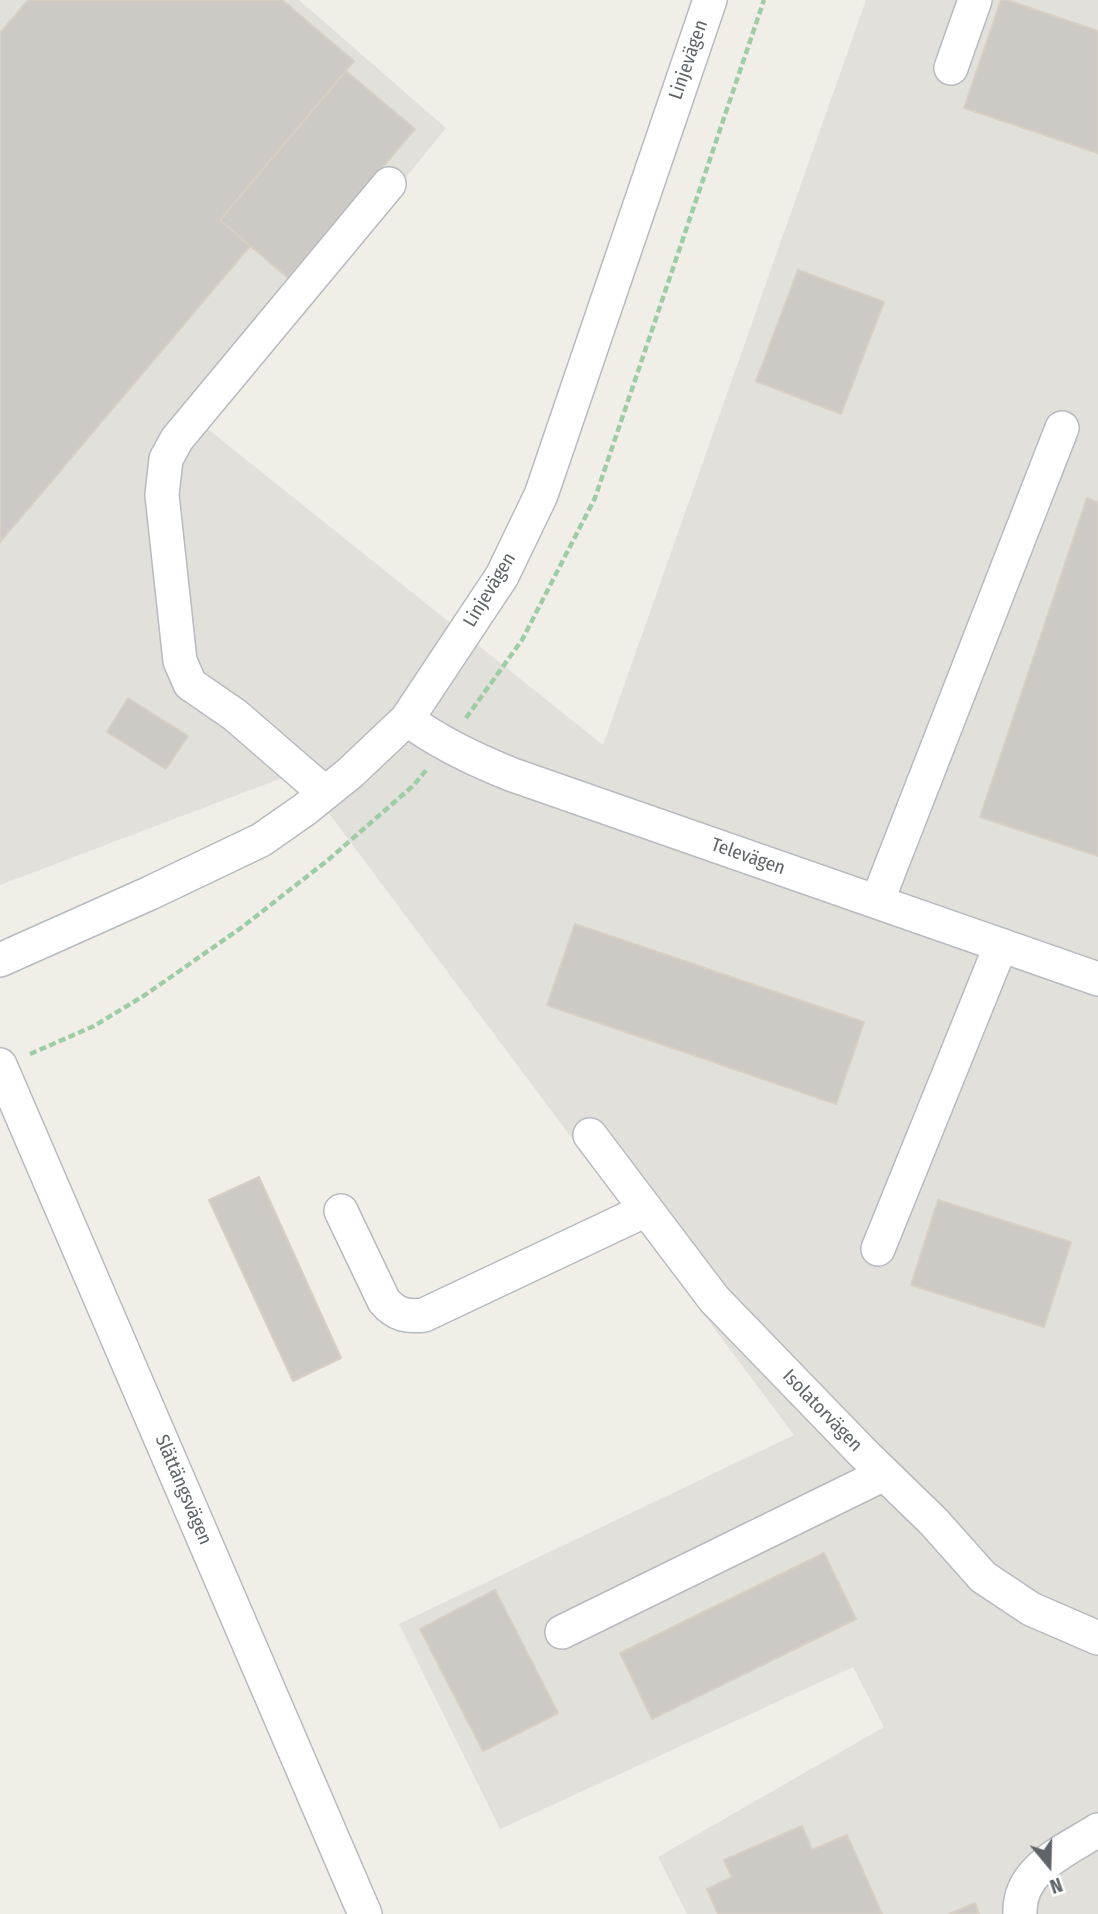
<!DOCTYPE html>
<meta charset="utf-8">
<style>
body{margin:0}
#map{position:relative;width:1098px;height:1914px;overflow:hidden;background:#f1eee7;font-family:"Fira Sans Condensed",sans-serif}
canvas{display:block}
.north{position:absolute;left:1014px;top:1830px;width:70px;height:70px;-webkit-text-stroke:5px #fff;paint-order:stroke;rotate:161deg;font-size:19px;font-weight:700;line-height:28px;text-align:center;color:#5e6468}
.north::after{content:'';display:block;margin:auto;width:24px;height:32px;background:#5e6468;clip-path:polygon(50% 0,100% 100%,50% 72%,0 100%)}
</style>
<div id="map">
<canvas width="1098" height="1914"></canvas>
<div class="north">N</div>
</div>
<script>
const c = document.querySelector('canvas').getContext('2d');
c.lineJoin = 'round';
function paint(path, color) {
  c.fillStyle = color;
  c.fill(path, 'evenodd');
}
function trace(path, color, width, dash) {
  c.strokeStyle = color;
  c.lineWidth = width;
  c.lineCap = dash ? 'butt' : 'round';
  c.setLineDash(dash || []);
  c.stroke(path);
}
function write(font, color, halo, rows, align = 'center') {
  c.font = font + ' "Fira Sans Condensed",sans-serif';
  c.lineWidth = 5;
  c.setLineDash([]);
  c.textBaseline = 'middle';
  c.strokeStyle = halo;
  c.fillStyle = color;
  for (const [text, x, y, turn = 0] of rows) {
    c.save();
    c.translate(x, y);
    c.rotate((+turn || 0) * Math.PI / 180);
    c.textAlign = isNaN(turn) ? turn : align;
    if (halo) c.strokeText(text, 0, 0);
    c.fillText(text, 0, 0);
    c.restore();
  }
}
const industrial = new Path2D(`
 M0,0H299L446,128L204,426L603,745L866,0H1098V1914H687L658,1857L884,1727L853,1667L500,1829L399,1624L794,1435L298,772L0,885Z`);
const building = new Path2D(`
 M28,0H282L354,61L220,220L250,246L0,542V33Z
 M1001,0H1007L1098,31V153L964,108Z
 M346,71L415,129L288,278L220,220Z
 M798,270L884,302L841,414L756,381Z
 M1087,498L1098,502V856L980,817Z
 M128,698L188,736L166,769L107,732Z
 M575,924L864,1022L836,1104L547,1005Z
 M259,1177L341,1358L293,1381L209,1200Z
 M938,1200L1071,1242L1044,1327L911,1285Z
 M824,1553L856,1619L652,1719L620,1653Z
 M495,1590L558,1713L483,1751L420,1629Z
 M802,1826L812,1850L847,1835L882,1914H718L707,1889L732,1877L724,1860Z
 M975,1903L979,1914H949Z`);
const path = new Path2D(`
 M466,718L522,640L595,498L764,0
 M30,1054L94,1026L145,995L241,928L328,860L414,785L427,769`);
const minor = new Path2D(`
 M951,68L975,0
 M407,719C439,743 475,760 513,775L1098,979
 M325,793L235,715L190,684L180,661L162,495L166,459L177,439L389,184
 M877,902L1062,428
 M0,960L150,893L261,840L304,810L350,773L407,719L502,576L541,495L710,0
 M0,1065L365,1914
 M590,1135L714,1299L863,1453L934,1522L983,1577L1031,1609L1098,1638
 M341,1211L384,1301C396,1315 407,1317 424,1315L646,1210
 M878,1249L1001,945
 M562,1632L884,1474
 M1020,1914C1018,1869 1065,1851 1098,1830`);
const streetNames = [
 ["Linjevägen",689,60,-71],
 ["Linjevägen",490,590,-59],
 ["Televägen",748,857,19],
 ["Isolatorvägen",822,1411,46],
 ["Slättängsvägen",183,1490,67]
];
paint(industrial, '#e2e0db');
paint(building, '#cdc9c4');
trace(building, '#d7cfc4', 2);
trace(minor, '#b7babe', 36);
trace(path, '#9ccea5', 4.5, [7, 3.5]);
trace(minor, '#fff', 33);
write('19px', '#5e6468', '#fff', streetNames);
</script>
